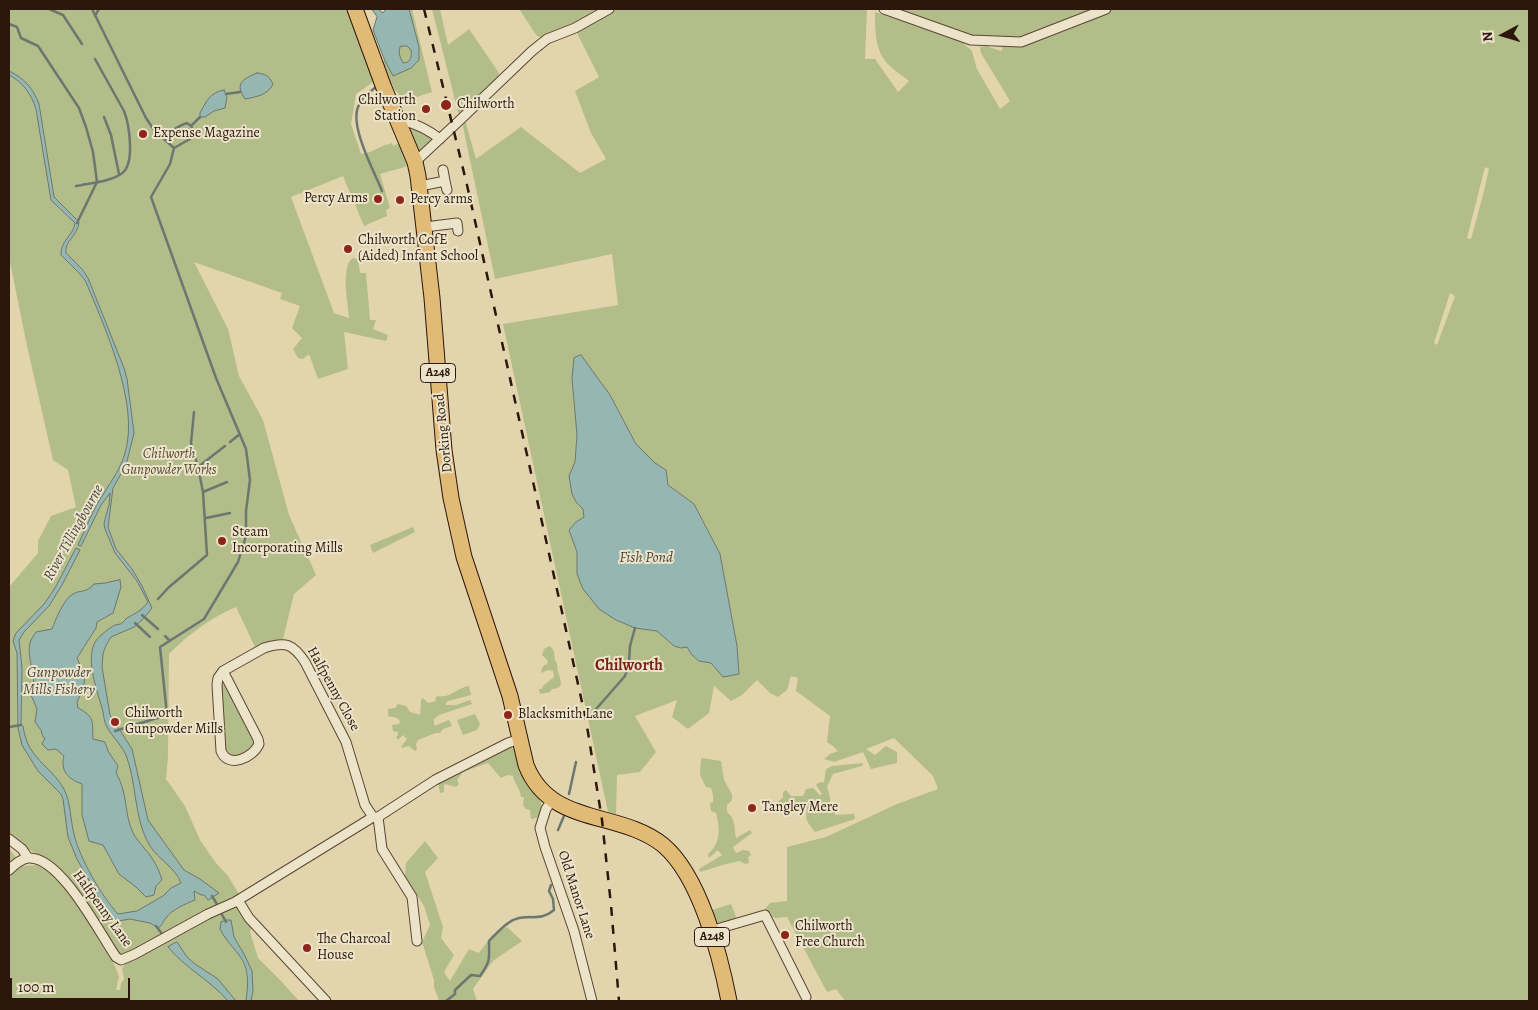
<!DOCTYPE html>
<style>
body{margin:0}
#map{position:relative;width:1538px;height:1010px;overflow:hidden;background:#e2d5ad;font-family:Alegreya,serif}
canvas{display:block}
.frame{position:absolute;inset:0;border:10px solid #2d170c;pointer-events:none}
.north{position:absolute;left:1478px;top:10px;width:50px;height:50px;-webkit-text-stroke:4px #ece4ca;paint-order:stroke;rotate:264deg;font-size:14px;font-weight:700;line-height:20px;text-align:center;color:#2d170c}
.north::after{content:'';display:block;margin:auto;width:18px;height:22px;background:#2d170c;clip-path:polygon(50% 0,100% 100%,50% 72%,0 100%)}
.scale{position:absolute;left:10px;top:978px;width:120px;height:22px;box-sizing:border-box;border:2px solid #2d170c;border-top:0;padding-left:6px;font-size:15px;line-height:18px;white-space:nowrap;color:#2d170c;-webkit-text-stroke:4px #ece4ca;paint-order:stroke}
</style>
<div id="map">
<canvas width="1538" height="1010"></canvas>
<div class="frame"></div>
<div class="north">N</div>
<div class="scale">100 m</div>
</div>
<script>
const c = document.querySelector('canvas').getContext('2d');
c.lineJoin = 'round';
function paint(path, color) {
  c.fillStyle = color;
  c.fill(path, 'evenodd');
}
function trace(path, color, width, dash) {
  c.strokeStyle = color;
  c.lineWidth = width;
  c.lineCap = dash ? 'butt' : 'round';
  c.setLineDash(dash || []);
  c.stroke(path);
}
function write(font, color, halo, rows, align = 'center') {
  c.font = font + ' Alegreya,serif';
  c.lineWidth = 4;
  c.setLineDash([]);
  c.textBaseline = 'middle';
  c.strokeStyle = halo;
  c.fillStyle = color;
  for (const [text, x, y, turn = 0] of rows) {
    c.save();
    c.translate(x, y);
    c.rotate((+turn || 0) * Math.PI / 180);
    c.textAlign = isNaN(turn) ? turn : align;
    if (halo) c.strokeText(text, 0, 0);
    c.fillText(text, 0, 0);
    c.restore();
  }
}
const green = new Path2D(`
 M9,9H350L373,82L356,94L351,124L361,154L370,152L387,144V145L392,143L393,146L400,143L408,166L380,174L390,208L386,210L387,216L364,226L343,176L291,197L334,313L349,318C348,304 340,266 353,258L358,259L360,273H366L370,320H376L373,329L388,335L386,341L344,332L348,369L318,379L309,354L303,359L298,358L293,349L302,338L292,328L300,306L280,299L282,293L194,262L228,329L239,376L263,420L289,515L316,575L294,594L283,639L255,647L236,607C210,618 189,634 169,654L168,756L166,779L185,806L200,840L216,863L228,876L239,894L225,903L123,955H120L58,870L41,856L24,847L13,836L9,834V587L38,553V541L51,516L76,507L68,470L53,460L27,346L9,257Z
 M396,9H412L432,92L405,101L394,89L383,62L404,39Z
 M432,9H440L448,45L469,29L499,73L496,85L461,119L458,112Z
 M519,9H867L865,59H875L898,92L909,81C902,75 893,70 887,63C875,50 875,29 875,12L960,40L972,51L977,69L1000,109L1010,101L981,53L980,47L986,46L1001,51L1003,48L898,9H1529V1001H845L836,989L827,992L787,917L776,918L761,914L770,903L787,901V847L826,837L897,804L938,789L933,776L894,738L866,749L875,755L886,746L897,752V763L871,769L863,752L834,762L824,759L830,754L838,751L833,746L827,742L830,716L796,691L798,678L791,676L787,690L778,697L770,693L757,680L742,695L731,701L714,686L709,713L688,729L672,717L677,700L635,716L656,752L640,772L617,775L616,814L608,812L503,324L618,305L612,254L495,279L463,127L465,120L476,159L521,127L580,173L606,159L591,133L575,91L599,77L575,29L547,39L537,36ZM1485,167L1489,169L1483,195L1471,239L1467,238ZM1450,293L1455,296L1437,345L1434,343ZM572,378L610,395L636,444L655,463L666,470L668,485L694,504L720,554L737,646L739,674L723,677L711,663L699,661L692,655L687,647L681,648L674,646L657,631L635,628L577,574V552L569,530L576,522L584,517V509L576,502L572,494L570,476L575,462L577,435Z
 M404,121L438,136L415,162Z
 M413,527L415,532L373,553L370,545Z
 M549,646C555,649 554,654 555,660C558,664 557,666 558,671C560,680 566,688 552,689L550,692L540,694L539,689H542L543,686L554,677L553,671L548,670L541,673C542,668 542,666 547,664L548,661L542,655L544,649Z
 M225,684L255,741L253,749L238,757L231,756L224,748L221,685Z
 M469,686L471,695L448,701L446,703V705H456L470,700L472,704L439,715L434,719V726L449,720L452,726L443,729L440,733H436L418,740L416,744L417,750L415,751L409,746L402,748L401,747L407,739L403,735L398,740L396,737L398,735V732L393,731L392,725L399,724L400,721L397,718L388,716V709L395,708L398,704L406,706L410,712L420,715L421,700L423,698L428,703L436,701L435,698L438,696C450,699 458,687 469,686Z
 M475,714L480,724L477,730L463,735L457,720Z
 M510,744L512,748L518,753L539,797L545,816L531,819L530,810L526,809L523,805L524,797H521C521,790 514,783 513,776L508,775L501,778L488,763L463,772L457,780L459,784L456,787L445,784L444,786V792L440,793L438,782Z
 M701,758L721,761L724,780L732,794V800L727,805V812C736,819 734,828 736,838L750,830L752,833L733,847L736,853L743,850L749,851L751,855L748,857L749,863L745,864L740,861L726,864L700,872L699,869L722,855L718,850L709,858L708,854C721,843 720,829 716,813L711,811L710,803L713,802V795L711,788L706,787L700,775Z
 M863,763L862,766L833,774L827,787L830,797V806L835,811V815L854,814L855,819L815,832C802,816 808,819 806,802L790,803L778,807L777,802L783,798V792L786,790L791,796H803L806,789L813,788L820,795L822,794L816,785L818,783L824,782L826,769L832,766Z
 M425,841L438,858L425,872L443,927L441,938L454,955L444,972L450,981L469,949L479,953L492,935L507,927L522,941L493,961L473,989L477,1001H439L434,987V980L422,942L430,925L424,906L405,876L406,863Z
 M9,849L15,856L14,862L22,866L37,865L52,873L82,906L115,966L119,977L116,990H120L121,983L124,979L122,968L126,963L236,904L252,925L250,932L258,958L282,982L299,1001H9Z
 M731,904L737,919L717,925L712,910Z`);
const water = new Path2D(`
 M372,9H378L383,13L386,9H409L419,47V60L411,68L393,76L385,61L373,30L377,17ZM403,46H407L411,50C412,56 411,63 403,63L399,54L400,47Z
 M9,71C24,78 33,88 39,104L54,197L79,222C78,236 64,241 66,253L82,269L88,278L124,368L127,379L133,425L134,433L126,465L113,488L108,527L116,549L132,569L142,586L152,608L142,620L134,627L111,637L106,645L103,654L102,667L110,715L132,749L148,820L184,870L200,879L219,893L208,900L204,895H201L194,891L195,900C186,904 172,909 166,918C162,922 163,925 158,928L150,923L130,919L118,921L113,918L106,911L77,859L68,837L63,799L61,794L38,771L22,745L18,728L17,653L13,641L16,633L44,604L55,588L76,548L80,550L62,585L49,606L24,632L19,640L22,668L21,725L23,726C24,733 26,741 30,748C39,763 55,773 64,789C71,803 70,819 74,834C79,857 102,897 118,914L137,911L163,896L171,888L181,883C175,867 159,860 150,846C134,819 137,787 127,758C123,746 113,738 107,727C104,722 104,717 103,712C98,692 85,662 95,642C98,637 109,628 115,625C117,624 120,625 122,623C124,622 125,619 127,618C136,613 141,611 148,602L137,581L115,553L105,529L104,523L109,505L110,493L101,505L81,546L78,545C86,528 93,509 104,493C112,480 121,468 125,453C140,404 104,325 85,280L79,273L61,255C60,241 74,235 75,223L51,200L36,109C31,94 23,82 9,75Z
 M257,73C266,74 269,76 273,84C268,95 256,97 245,99C234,83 243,79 257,73Z
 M224,90L227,97L225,108L214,111L205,117H200V113C206,102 210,92 224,90Z
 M581,355L610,395L636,444L655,463L666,470L668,485L694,504L720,554L737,646L739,674L723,677L711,663L699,661L692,655L687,647L681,648L674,646L657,631L635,628L616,620L599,609L583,589L577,574V552L569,530L576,522L584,517L583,509L576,502L572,494L569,476L575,462L577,435L572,378L574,358Z
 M120,580L121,587L113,613L97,622L96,628L77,658C87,680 87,680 77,702L78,708C96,717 92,723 93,739L105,742L108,751L118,766L116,773C128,792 124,814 133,833C136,839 141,844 145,849C153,858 159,869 162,880L156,886L154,895L146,897L136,887L119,874L103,845L89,841L82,815V784C68,779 60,771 64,756L56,749L48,750L42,744L45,738L43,737L41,730L35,722L37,709L31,695C39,679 26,660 30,643C31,639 34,635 36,632L52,629C56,619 63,600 73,594C82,589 85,594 94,584L105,583Z
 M227,920H231L234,937L244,954L252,971L253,991L251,1001H246C248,985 250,969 239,955C232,946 225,939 220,929L221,922Z
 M177,942L187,957L195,964L218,979L236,1001H228C210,980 185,968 168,947Z`);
const stream = new Path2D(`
 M49,9L63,15L82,44
 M92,9L146,118L154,130L174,148L170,164L151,197L216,378L246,449L250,480L246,511V536L238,562L204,619L160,647L167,715L115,731
 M95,16L99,9
 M9,24L17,27L21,38L38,46L79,108L86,127L93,152L97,182L77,223
 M376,87C369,92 361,99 358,107C350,127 374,171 382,191
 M226,94L240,92
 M104,117L111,135L119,174
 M164,138C171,131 177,126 187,123L191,126
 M174,148L190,139L193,130L191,126L200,117
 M76,186C90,183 109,182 121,174C136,165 129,124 124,111L95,59
 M194,412L191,443L198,467
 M230,442L240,434
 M203,492L227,482
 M206,518L230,513
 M158,599L168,588L207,555L203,492L198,467L225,446
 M142,615L158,629
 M135,623L150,637
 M165,636L169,640
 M590,716L625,676L629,663L630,646L635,628
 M9,727L21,725
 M569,794L576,762
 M558,830L564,816
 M212,896L218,906
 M220,911L226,922
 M156,926L163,935
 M446,1001L455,994V990L471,975L480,976C491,960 489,960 489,941C496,934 507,921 516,919C531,914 540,922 554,910L553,899L549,891L551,885`);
const minor = new Path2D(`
 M884,9L971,40L1021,42L1106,9
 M399,123L404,121C416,124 430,131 440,139
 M415,162L460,120L532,51L547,39L575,28L609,9
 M443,170L445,181
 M420,186L445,181L447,190
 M425,227L457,223L458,231
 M223,671L258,739L259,744C253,758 228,769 221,751L217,685L218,678L223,671L264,648C286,641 293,644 305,662L346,742L365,805L373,817
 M552,800L546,809L540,828L545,847L574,931L592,1001
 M378,817L382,849L412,897L417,941
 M9,839L22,849L28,858
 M9,870C14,865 21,859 28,858C60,855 100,934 116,957L121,960L135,954L208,914L235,902L373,817H378L435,780L508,743L520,739
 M238,900L249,918L326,1001
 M710,931L765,915L806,997`);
const primary = new Path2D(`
 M355,9L384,88L415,162L418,176L432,298L444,450L451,498L464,557L510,696L526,765C550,827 620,810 663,845C700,876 720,955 729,1001`);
const rail = new Path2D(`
 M424,9L467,185L586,720L602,820L611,905L619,1001`);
const markers = [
 [446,105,6,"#8f2418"],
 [426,109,5,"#8f2418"],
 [143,134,5,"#8f2418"],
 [378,199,5,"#8f2418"],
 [400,200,5,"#8f2418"],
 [348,249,5,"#8f2418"],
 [222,541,5,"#8f2418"],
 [508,715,5,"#8f2418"],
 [115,722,5,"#8f2418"],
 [752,808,5,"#8f2418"],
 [785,935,5,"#8f2418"],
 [307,948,5,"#8f2418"]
];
const shields = [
 [438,373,35],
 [712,937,35]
];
const shieldNames = [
 ["A248",438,373],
 ["A248",712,937]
];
const poiNames = [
 ["Chilworth",416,101,"right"],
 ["Station",416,117,"right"],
 ["Chilworth",457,105],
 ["Expense Magazine",153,134],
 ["Percy Arms",368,199,"right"],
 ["Percy arms",410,200],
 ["Chilworth CofE",358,241],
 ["(Aided) Infant School",358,257],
 ["Steam",232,533],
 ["Incorporating Mills",232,549],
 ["Chilworth",125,714],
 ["Gunpowder Mills",125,730],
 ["Blacksmith Lane",518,715],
 ["Tangley Mere",762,808],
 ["Chilworth",795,927],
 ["Free Church",795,943],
 ["The Charcoal",317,940],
 ["House",317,956]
];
const streetNames = [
 ["Dorking Road",444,433,-96],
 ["Halfpenny Close",333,689,61],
 ["Old Manor Lane",576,895,72],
 ["Halfpenny Lane",102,909,54]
];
const parkNames = [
 ["Chilworth",169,455],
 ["Gunpowder Works",169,471]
];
const waterNames = [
 ["River Tillingbourne",74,533,-61],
 ["Fish Pond",646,558],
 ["Gunpowder",59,673],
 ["Mills Fishery",59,690]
];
const quarterNames = [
 ["Chilworth",629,666]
];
paint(green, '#b3bd8a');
paint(water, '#96b7b1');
trace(water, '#6c776f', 1);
trace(stream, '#6c776f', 2.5);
trace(minor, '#5a4634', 11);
trace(primary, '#2d170c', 17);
trace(minor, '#ece4ca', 9);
trace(primary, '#e1ba76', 15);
trace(rail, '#2d170c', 2.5, [9, 9]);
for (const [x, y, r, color] of markers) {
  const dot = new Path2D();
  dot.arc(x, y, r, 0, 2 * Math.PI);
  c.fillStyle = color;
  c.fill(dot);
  trace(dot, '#ece4ca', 2);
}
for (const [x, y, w] of shields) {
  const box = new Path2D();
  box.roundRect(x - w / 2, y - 9.5, w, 19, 4);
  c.fillStyle = '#ece4ca';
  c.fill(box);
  trace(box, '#2d170c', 1);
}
write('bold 12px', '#2d170c', null, shieldNames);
write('14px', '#2d170c', '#ece4ca', poiNames, 'left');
write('14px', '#2d170c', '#ece4ca', streetNames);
write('italic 14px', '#554932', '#ece4ca', parkNames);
write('italic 15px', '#4c473e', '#ece4ca', waterNames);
write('bold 16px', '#7a1f14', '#ece4ca', quarterNames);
</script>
